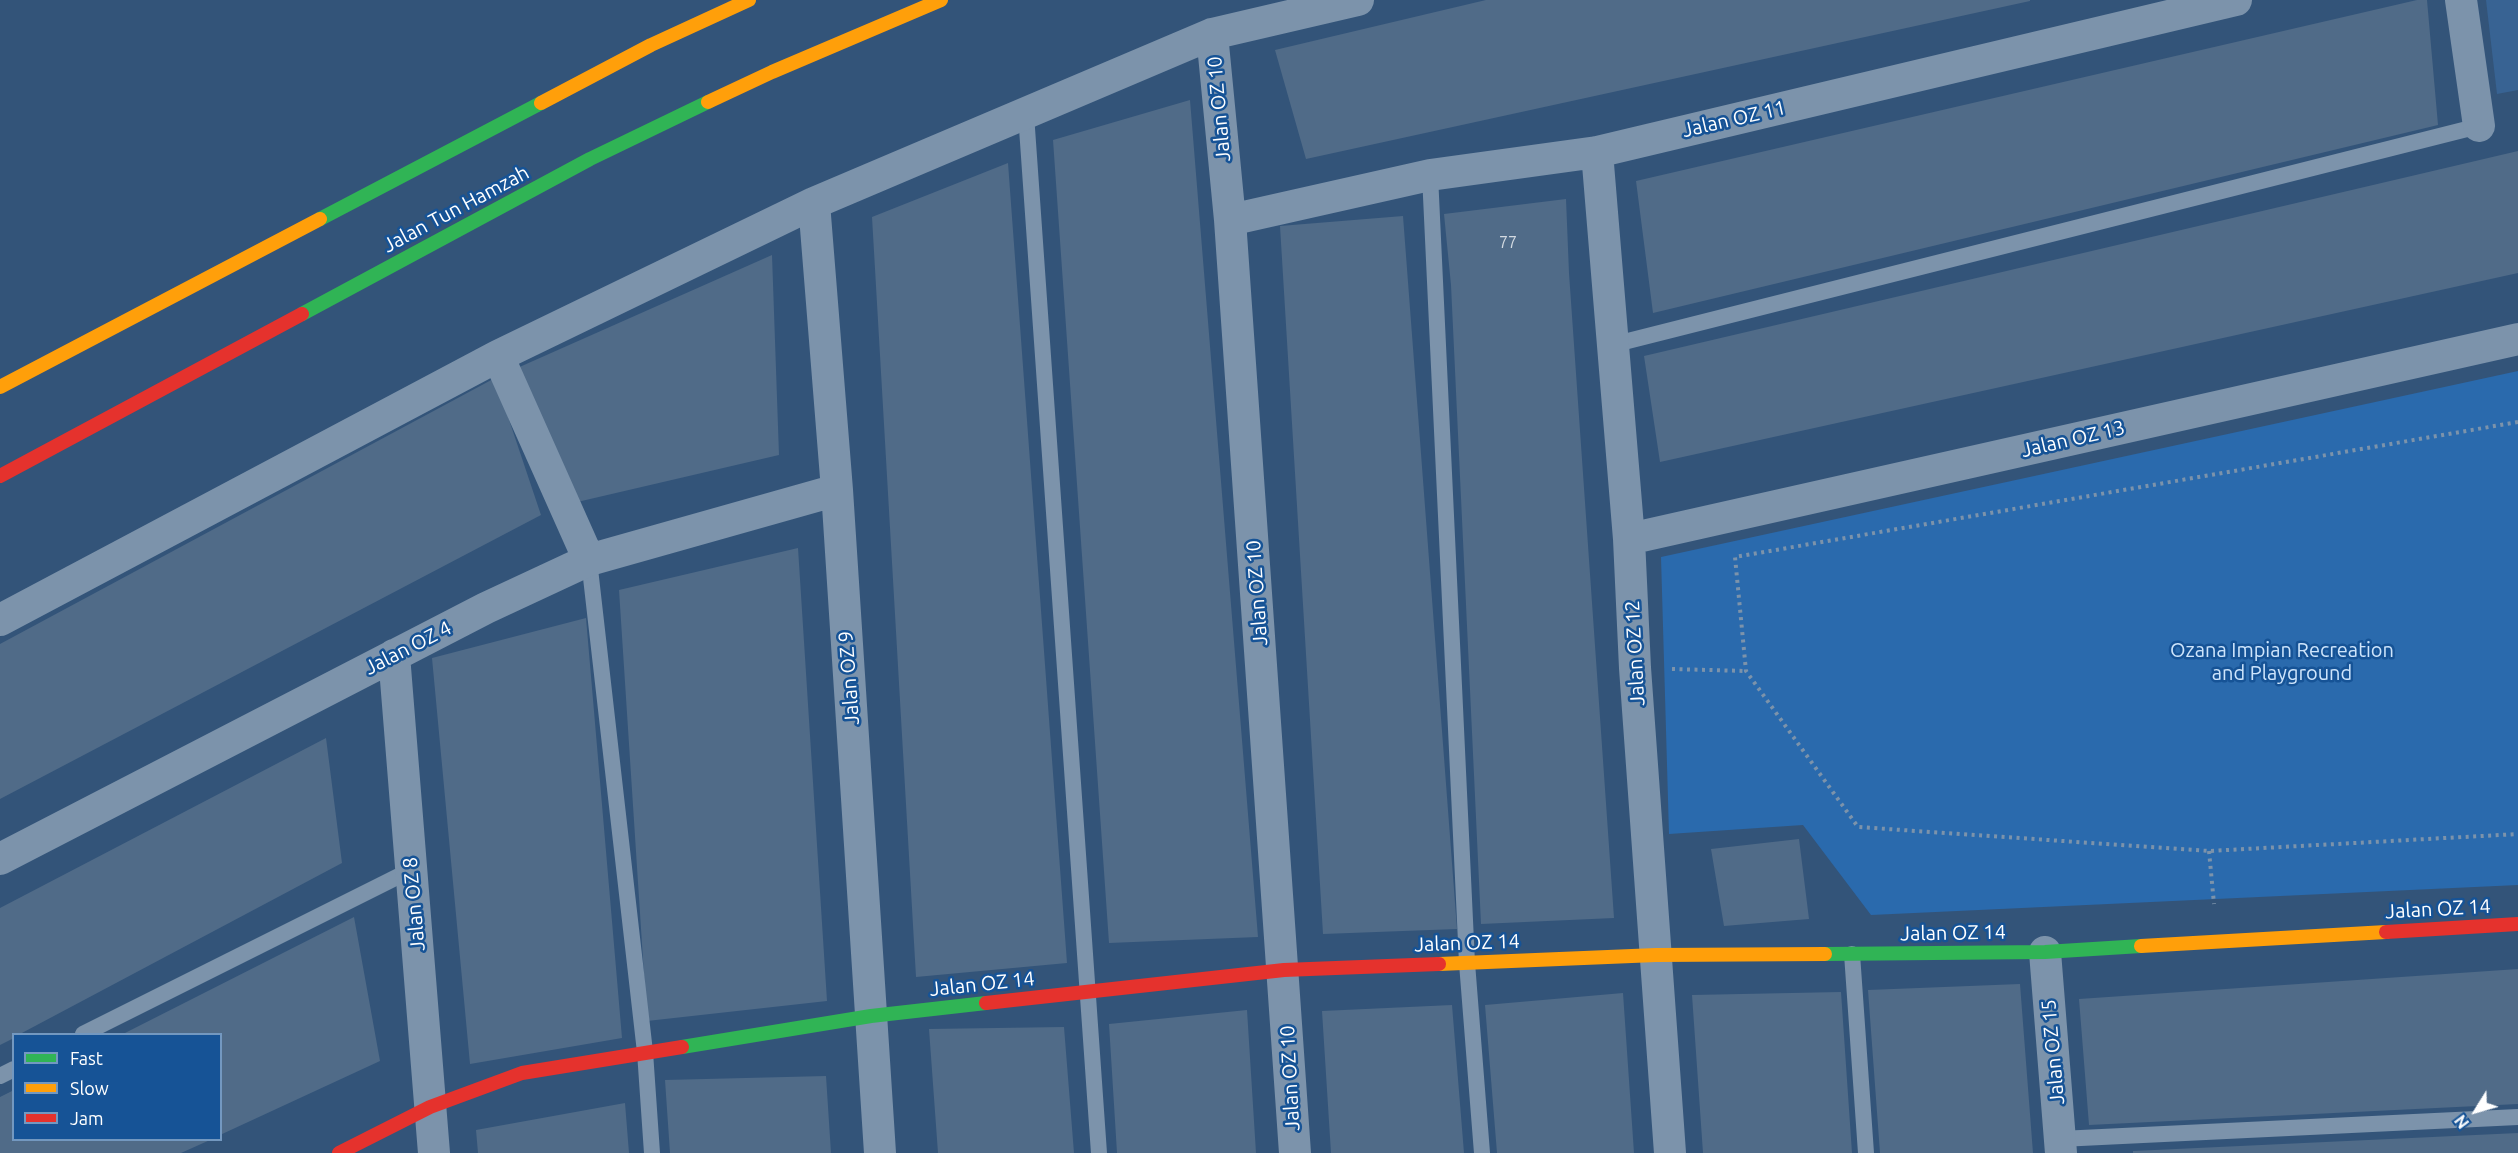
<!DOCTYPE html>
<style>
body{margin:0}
#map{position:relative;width:2518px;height:1153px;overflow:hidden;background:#335479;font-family:Ubuntu,sans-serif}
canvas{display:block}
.legend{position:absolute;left:12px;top:1033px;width:210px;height:108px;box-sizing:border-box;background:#165396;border:2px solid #7398c0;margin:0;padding:8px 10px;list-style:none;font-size:18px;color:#fff}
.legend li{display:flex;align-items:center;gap:12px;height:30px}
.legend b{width:30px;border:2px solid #7398c0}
.north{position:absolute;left:2446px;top:1081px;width:60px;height:60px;-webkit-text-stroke:4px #165396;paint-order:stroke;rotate:233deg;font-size:16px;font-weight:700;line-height:24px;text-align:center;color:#fff}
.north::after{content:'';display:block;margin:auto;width:21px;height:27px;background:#fff;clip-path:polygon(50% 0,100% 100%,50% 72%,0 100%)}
</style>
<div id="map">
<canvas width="2518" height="1153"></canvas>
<ul class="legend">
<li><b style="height:8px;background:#30b455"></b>Fast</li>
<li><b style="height:8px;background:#ff9f0a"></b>Slow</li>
<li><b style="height:8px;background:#e5322d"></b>Jam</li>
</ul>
<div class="north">N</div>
</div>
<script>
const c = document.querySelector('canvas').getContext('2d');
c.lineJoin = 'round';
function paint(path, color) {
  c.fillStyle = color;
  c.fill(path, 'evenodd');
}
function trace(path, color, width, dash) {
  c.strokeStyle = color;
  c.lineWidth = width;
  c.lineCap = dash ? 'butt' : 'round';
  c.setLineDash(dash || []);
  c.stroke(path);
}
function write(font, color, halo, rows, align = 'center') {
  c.font = font + ' Ubuntu,sans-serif';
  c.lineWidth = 5;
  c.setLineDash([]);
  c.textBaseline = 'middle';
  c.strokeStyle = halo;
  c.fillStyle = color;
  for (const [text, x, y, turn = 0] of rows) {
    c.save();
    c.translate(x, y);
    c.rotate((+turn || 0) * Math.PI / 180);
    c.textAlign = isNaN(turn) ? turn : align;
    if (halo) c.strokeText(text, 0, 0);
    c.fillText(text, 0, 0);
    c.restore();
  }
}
const green = new Path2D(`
 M2518,371V885L1871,915L1803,825L1669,834L1661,557Z`);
const water = new Path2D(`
 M2486,0H2518V90L2497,94Z`);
const building = new Path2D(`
 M1486,0H2030V1L1306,159L1275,50Z
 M2417,0H2427L2438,125L1653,313L1636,181Z
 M1190,100L1258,937L1109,943L1053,140Z
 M2518,151V273L1660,462L1644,356Z
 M1008,163L1067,963L916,977L872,217Z
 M1566,199L1569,273L1614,918L1481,924L1451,285L1444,214Z
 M1403,216L1457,929L1323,934L1280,226Z
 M772,255L779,455L573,503L515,369Z
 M495,378L541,515L0,799V644Z
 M798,548L827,1001L647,1021L619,590Z
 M586,618L622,1038L470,1064L432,658Z
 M326,738L342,863L20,1034H14V1038L0,1045V908Z
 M1799,839L1809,919L1724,926L1711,849Z
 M354,917L380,1061L220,1135V1034H123Z
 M2518,969V1104L2089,1125L2079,999Z
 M2020,984L2033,1153H1880L1868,990Z
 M1841,992L1852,1153H1703L1692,995Z
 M1623,993L1634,1153H1497L1485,1005Z
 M1452,1005L1464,1153H1331L1322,1011Z
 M1247,1010L1256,1153H1117L1109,1024Z
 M1064,1027L1074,1153H938L929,1029Z
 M826,1076L831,1153H670L665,1080Z
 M14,1090V1140H210L181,1153H0V1097Z
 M625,1103L629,1153H478L476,1130Z
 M2518,1133V1153H2133V1151Z`);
const path = new Path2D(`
 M2518,422L1735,557L1746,671L1858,827L2209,851L2518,834
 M1672,669L1746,671
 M2209,851L2214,904`);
const lane = new Path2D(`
 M1026,114L1099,1153
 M1430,175L1467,963L1482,1153
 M1612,345L2479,126
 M589,560L645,1052L652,1153
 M1852,954L1866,1153
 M83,1034L411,870
 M0,1076L14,1069
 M2060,1139L2518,1117`);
const street = new Path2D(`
 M2461,0L2479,126
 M1212,34L1230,220L1295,1153
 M1597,152L1629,539L1635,668L1670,1153
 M814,203L837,490L880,1153
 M1230,220L1430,175L1597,152L2236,0
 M498,356L589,560
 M1629,539L2518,339
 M0,620L498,356L814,203L1212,34L1358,0
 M394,655L434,1153
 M0,859L486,608L589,560L837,490
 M2045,952L2061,1153`);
const fast = new Path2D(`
 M320,219L541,103
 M302,314L590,159L708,102
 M1825,954L2045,952L2141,946
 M682,1047L871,1016L986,1003`);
const slow = new Path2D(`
 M708,102L772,72L941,0
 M541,103L651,45L749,0
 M0,387L320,219
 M2141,946L2386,932
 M1439,964L1656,955L1825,954`);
const jam = new Path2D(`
 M0,476L302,314
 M2386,932L2518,924
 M986,1003L1284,970L1439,964
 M339,1153L430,1107L522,1073L682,1047`);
const numberNames = [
 ["77",1508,243]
];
const streetNames = [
 ["Jalan OZ 10",1219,109,-95],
 ["Jalan OZ 11",1734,119,-13],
 ["Jalan Tun Hamzah",456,209,-28],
 ["Jalan OZ 13",2073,439,-13],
 ["Jalan OZ 10",1257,593,-94],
 ["Jalan OZ 4",408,648,-27],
 ["Jalan OZ 12",1635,653,-93],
 ["Jalan OZ 9",849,678,-94],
 ["Jalan OZ 8",414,904,-95],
 ["Jalan OZ 14",2438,909,-3],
 ["Jalan OZ 14",1953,933,-1],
 ["Jalan OZ 14",1467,943,-2],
 ["Jalan OZ 14",982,984,-6],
 ["Jalan OZ 15",2053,1052,-95],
 ["Jalan OZ 10",1290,1078,-93]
];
const parkNames = [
 ["Ozana Impian Recreation",2282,650],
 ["and Playground",2282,673]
];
paint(green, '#2a6aad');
paint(water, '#386393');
paint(building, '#506b88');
trace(path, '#7c93ab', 4, [3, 4.5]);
trace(lane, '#7c93ab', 16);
trace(street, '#7c93ab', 32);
trace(fast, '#30b455', 14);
trace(slow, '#ff9f0a', 14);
trace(jam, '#e5322d', 14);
write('16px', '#d3dae1', null, numberNames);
write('20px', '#fff', '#165396', streetNames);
write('20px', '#cee5fc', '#165396', parkNames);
</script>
